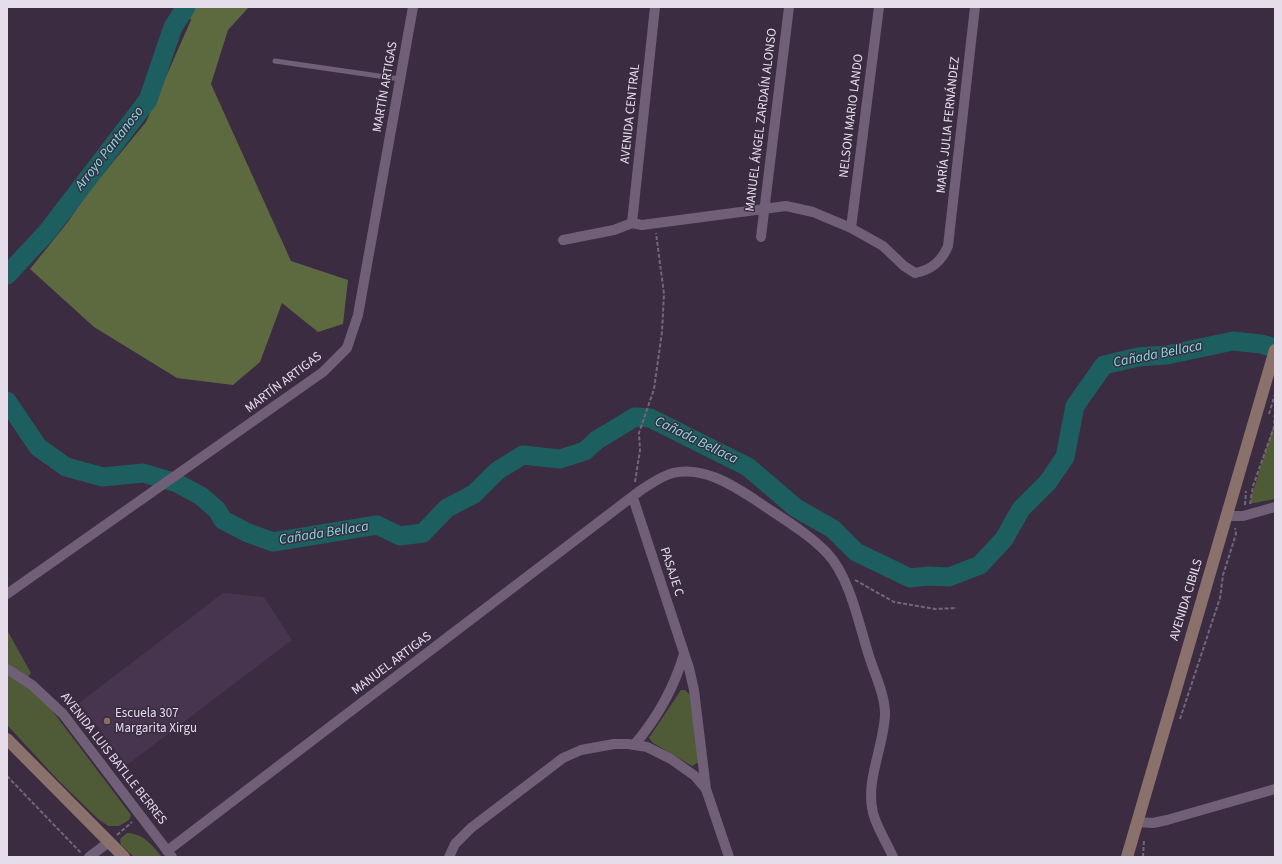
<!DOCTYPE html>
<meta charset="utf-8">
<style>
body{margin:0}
#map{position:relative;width:1282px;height:864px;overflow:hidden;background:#3b2c41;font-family:"Source Sans 3",sans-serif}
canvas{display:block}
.frame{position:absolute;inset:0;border:8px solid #e6ddeb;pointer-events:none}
</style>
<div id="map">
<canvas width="1282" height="864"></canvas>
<div class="frame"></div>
</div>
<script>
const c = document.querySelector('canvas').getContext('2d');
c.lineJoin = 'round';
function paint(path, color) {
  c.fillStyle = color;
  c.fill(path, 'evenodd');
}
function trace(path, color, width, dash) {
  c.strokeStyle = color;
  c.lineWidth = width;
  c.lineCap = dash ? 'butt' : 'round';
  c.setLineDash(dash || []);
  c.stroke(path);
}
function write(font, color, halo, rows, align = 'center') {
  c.font = font + ' "Source Sans 3",sans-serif';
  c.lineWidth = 3;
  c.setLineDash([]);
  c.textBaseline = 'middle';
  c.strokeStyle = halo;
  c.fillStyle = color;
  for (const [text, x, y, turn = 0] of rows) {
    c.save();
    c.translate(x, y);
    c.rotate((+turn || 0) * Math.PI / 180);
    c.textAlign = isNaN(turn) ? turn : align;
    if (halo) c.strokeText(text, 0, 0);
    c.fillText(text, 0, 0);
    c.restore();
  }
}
const built = new Path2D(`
 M223,593L264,597L292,640L127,765L79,703Z`);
const green = new Path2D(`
 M1275,421V499L1249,504Z
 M7,630L31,673L28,677L7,666Z
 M7,674L28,687L48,705L131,815L129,820L119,826H108L97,818L59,781L7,725Z
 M681,690H685L690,695L699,762L692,766L653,743L649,738Z
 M127,833C144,834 151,844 162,857H134L121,845L120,839Z`);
const forest = new Path2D(`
 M185,7H249L228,30L211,84L291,261L348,280L343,324L318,332L282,303L260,362L233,385L177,378L94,327L30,269L67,223L90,190L146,122L191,20Z`);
const river = new Path2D(`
 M7,275L47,232L148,100L173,27L186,7
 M7,401L38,447L66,467L103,477L143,473L177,483L201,496L217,510L223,520L248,533L273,542L377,525L400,536L423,533L447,508L474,494L497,471L523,455L560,459L585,451L597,440L635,417L650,418L748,467L796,508L833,529L856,552L910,578L929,576L949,577L980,565L1004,539L1021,509L1048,482L1065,457L1075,406L1104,365L1138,357L1167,355L1233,341L1261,344L1275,348`);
const path = new Path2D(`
 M1269,414L1275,394
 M635,482L640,450L639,433L654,389L662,332L664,294L656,233
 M1250,504L1253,486L1274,427L1275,406
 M1245,505L1246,491
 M855,580L894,602L935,609L957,608
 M1180,719L1220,598L1223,575L1236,534L1235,528
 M7,776L81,853
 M117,835L132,822
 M1143,857L1144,840`);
const lane = new Path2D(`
 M275,61L400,79`);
const street = new Path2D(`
 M632,223L655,7
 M851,228L879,7
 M761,237L789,7
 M563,240L614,230L632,223L642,225L786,206L813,212L851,228L883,246L904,266L915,273C932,270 942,261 948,246L975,7
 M633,498L689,668L694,690L706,789
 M1227,516H1243L1275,507
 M7,594L323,372L347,348L358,315L413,7
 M7,669L32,685L63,714L172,857
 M635,744C657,718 674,688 684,654
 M1137,822L1153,823L1167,820L1275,789
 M167,851L641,490C651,484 661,476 673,473C702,466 731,484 754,499C778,516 807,532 827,553C850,577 859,625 869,656C875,675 885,695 885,714C884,747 865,780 873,813C877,828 887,843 893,857
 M89,857L109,842
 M449,857L455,844L471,828L563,758L581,750L614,744H628L647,747L671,759L695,776L706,789L729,857`);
const secondary = new Path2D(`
 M7,739L124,857
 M1127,857L1275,350`);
const markers = [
 [107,721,4,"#8d6e63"]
];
const streetNames = [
 ["MARTÍN ARTIGAS",386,87,-80],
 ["AVENIDA CENTRAL",631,114,-84],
 ["NELSON MARIO LANDO",852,116,-83],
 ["MANUEL ÁNGEL ZARDAÍN ALONSO",762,120,-83],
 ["MARÍA JULIA FERNÁNDEZ",949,125,-84],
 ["MARTÍN ARTIGAS",284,383,-37],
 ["PASAJE C",671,572,72],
 ["AVENIDA CIBILS",1187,600,-73],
 ["MANUEL ARTIGAS",392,664,-37],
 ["AVENIDA LUIS BATLLE BERRES",113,759,52]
];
const poiNames = [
 ["Escuela 307",115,714],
 ["Margarita Xirgu",115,729]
];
const waterNames = [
 ["Arroyo Pantanoso",110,149,-52],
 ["Cañada Bellaca",1158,355,-11],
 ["Cañada Bellaca",696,441,26],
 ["Cañada Bellaca",324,534,-9]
];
paint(built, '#47344f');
paint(green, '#4f5b36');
paint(forest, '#5d6a40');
trace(river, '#1d5f61', 19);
trace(path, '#736679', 2, [4, 2]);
trace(lane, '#705f77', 5);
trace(street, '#705f77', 10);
trace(secondary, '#8b716b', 12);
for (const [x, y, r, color] of markers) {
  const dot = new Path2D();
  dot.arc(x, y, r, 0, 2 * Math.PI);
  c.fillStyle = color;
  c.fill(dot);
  trace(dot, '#3b2c41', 1.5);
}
write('13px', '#e6ddeb', '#3b2c41', streetNames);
write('13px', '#e6ddeb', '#3b2c41', poiNames, 'left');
write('italic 14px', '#7ce0e4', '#3b2c41', waterNames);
</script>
